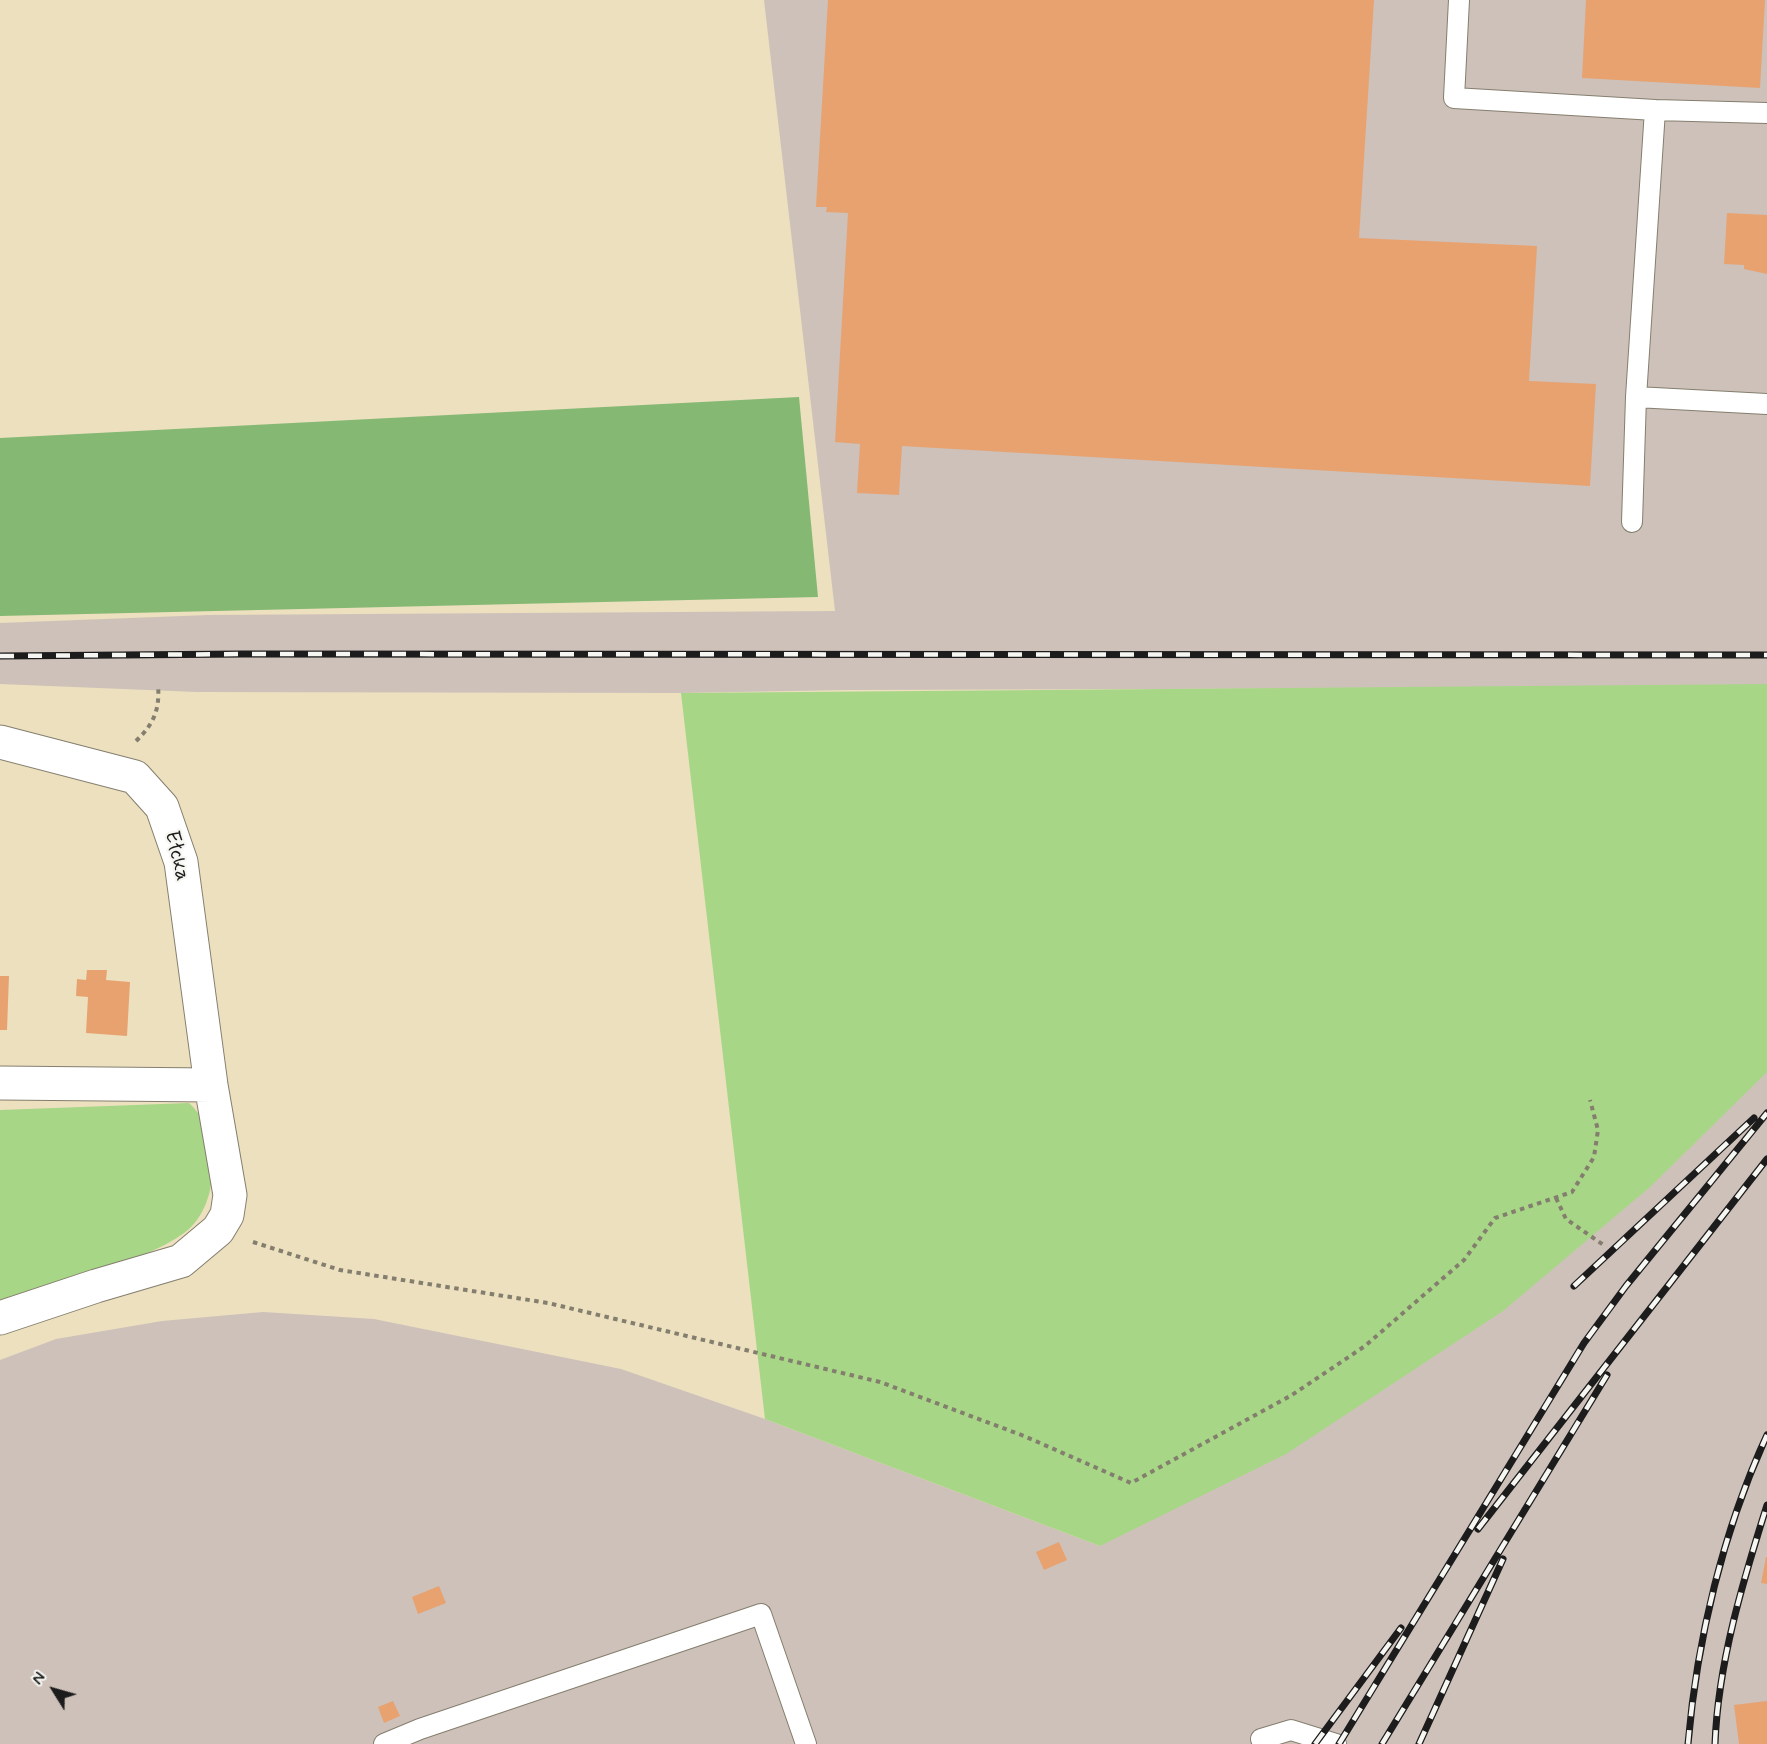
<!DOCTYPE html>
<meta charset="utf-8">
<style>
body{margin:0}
#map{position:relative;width:1767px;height:1744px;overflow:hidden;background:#ece0bf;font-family:Mynerve,sans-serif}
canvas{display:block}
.north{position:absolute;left:24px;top:1660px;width:60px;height:60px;-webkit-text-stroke:4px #f6f6f2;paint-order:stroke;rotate:307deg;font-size:16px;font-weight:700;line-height:24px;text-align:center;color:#1c1c1c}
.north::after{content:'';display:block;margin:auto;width:21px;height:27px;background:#1c1c1c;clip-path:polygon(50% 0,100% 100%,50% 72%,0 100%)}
</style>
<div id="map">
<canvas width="1767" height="1744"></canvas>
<div class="north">N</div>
</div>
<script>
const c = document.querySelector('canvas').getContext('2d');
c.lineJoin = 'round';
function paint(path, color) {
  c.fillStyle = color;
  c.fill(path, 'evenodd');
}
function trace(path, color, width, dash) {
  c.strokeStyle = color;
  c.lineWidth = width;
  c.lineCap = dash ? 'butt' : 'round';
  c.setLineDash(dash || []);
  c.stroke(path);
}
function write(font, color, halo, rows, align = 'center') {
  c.font = font + ' Mynerve,sans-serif';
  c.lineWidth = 4.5;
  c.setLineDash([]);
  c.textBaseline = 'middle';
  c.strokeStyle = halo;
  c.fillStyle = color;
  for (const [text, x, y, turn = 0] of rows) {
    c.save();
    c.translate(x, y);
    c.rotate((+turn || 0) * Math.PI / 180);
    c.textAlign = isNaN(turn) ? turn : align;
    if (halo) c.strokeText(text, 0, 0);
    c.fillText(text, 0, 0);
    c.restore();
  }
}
const industrial = new Path2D(`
 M764,0H1767V687L847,690L681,693L197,692L0,684V623L208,615L835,611Z
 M1767,1037V1744H0V1360L56,1339L162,1321L263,1312L374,1319L621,1369L765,1419L1100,1546Z`);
const green = new Path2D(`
 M1767,684V1072L1650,1187L1503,1311L1286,1454L1100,1546L765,1419L681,693Z
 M189,1103C208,1121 206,1131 211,1156C215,1179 209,1209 191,1227C159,1259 46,1286 0,1301V1110Z`);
const forest = new Path2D(`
 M799,397L818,597L0,616V438Z`);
const building = new Path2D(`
 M828,0H1374L1359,238L1537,246L1529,381L1596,384L1590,486L902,446L899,495L857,493L860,444L835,442L848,213L826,212L827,207H816Z
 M1586,0H1765L1760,88L1582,78Z
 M1727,213L1767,215V274L1744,269V265L1724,264Z
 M87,970H107L106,980L130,982L127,1036L86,1033L88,997L76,996L77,979L86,980Z
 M0,976H9L7,1030H0Z
 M1059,1542L1067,1560L1044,1570L1036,1552Z
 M1766,1557H1767V1584L1761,1583Z
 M439,1586L446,1603L418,1614L412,1597Z
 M393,1701L400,1716L384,1723L378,1707Z
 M1767,1701V1744H1739L1734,1705Z`);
const path = new Path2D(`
 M136,741C154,724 160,709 158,685
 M1556,1198L1566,1219L1605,1246
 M253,1242L340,1270L548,1303L880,1382L1024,1436L1131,1483L1292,1395L1365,1346L1464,1260L1495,1218L1572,1192L1594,1157L1598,1130L1590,1100`);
const lane = new Path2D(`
 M1459,0L1454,98L1655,110L1767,113
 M1636,397L1767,404
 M1632,522L1636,397L1655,110
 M1261,1739L1291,1730L1336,1744
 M384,1744L420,1729L761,1614L806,1744`);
const street = new Path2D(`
 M0,742L135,777L162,807L181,862L211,1085L230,1195L227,1215L218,1230L181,1261L96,1286L0,1318
 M0,1083L211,1085`);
const rail = new Path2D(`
 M0,656L243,654L1767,655
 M1574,1286L1754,1118
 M1478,1529L1767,1159
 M1315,1744L1401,1628
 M1339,1744L1584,1343L1626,1286L1767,1113
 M1382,1744L1607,1375
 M1419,1744L1503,1559
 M1688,1744C1697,1639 1723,1531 1767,1435
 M1715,1744C1718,1663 1743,1581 1767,1505`);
const streetNames = [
 ["Ełcka",176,856,76]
];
paint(industrial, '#cec1b9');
paint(green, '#a7d786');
paint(forest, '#85b873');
paint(building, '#e7a270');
trace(lane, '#847e6e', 22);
trace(street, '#847e6e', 35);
trace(path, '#847e6e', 4, [4.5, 4.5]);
trace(lane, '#fff', 20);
trace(street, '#fff', 33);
trace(rail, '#1c1c1c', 7);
trace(rail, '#f6f6f2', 4.5, [14]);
write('21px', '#1c1c1c', '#f6f6f2', streetNames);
</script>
